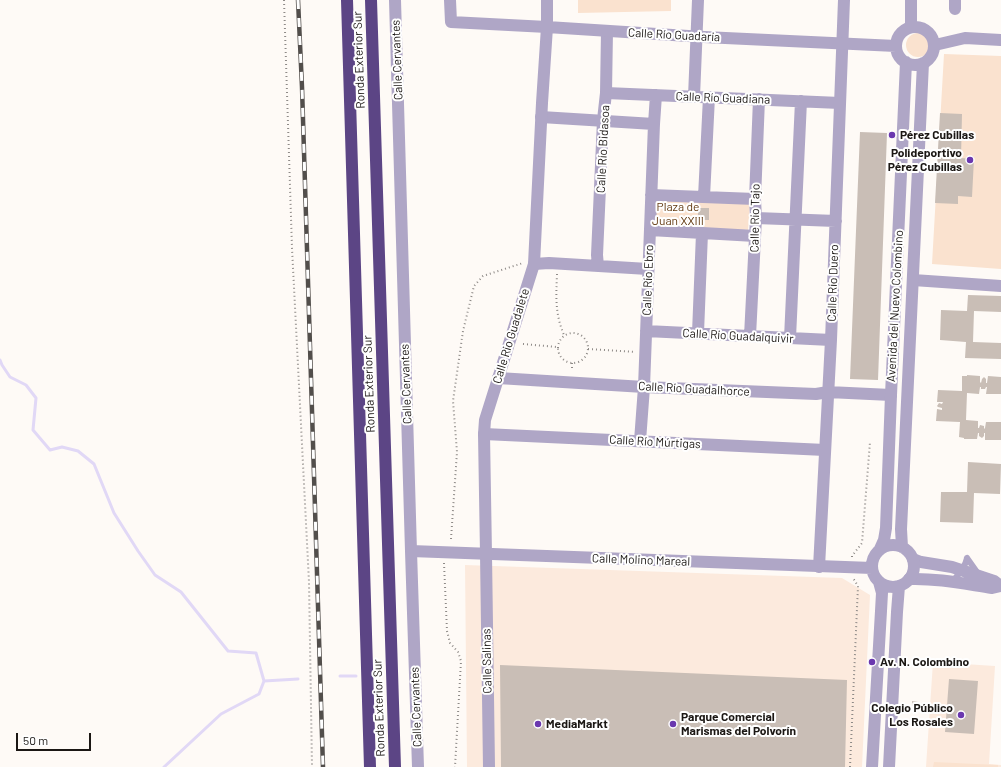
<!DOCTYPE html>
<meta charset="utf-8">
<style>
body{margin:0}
#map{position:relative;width:1001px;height:767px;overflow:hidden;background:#fefaf6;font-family:Barlow,sans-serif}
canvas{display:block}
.scale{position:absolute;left:16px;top:733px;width:75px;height:18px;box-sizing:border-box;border:2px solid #1b1714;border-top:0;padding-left:5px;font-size:12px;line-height:14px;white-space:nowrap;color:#1b1714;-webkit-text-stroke:3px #fff;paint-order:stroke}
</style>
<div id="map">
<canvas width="1001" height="767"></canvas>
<div class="scale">50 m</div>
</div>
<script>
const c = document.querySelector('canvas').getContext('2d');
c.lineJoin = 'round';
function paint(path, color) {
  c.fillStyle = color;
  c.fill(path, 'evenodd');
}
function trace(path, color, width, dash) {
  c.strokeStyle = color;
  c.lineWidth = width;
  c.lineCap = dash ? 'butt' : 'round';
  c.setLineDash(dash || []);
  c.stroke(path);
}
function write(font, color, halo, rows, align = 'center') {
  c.font = font + ' Barlow,sans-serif';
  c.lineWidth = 4;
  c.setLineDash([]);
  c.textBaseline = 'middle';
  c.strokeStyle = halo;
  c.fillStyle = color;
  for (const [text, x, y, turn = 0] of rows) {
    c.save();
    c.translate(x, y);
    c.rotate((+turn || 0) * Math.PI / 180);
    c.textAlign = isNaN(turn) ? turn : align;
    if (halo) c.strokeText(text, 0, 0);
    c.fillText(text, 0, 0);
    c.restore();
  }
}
const built = new Path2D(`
 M465,565L842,578L870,595L862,767H467Z
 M933,662L995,666L989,764L1001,765V767H926Z`);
const green = new Path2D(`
 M578,0H671V11L578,13Z
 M906 45a12 12 0 1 1 24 0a12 12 0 1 1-24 0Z
 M944,54L1001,56V269L932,264Z
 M654,199L750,203L748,230L653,227Z
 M934,762L998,765V767H933Z`);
const stream = new Path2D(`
 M0,360L2,365L10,377L26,385L36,398L33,430L50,450L62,447L78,451L94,464L114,513L138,551L155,575L181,592L228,651L256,653L264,681L259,694L221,714L164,767
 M340,676H356
 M264,681L298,679`);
const building = new Path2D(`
 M940,113L962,114L961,158L974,159L972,197L958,196V204L935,203Z
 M860,132L887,133L878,380L850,379Z
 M698,208H709V220H698Z
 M968,295L1001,296V312L974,311L973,342L1001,343V359L965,358L966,342L940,340L941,310L967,311Z
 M967,375L980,376V382L981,383L982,379L984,377L986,379V383H987L988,376L1001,377V394H986L987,387H986L985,389H981V387H980L979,394L967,393L966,420L978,421V428H979L980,425L984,426V429L985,428L986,422H1001V440H985V433H984V436L982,438L979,436V433H978L977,439H964V438L959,437L960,422L936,421L937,409L942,410V408L938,407L937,406L939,403L942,404L943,402H937L938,390L962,391V376H967Z
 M968,462L1001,464L1000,494L974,493L973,523L940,522L941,492H967Z
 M500,665L847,680L845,767H501Z
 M949,679L978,681L974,734L945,732Z
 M912,701L918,702L917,706H912Z`);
const path = new Path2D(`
 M284,0L292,248L309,582L312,767
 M557,274C556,297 555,314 564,335
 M558 348a15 15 0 1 1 30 0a15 15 0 1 1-30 0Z
 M523,344L557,347
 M588,349L635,352
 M572,363V370
 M451,539L457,452L453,401L463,331L474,286L483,276L523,263
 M852,557V556L862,543L870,442
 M444,563L447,631L450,643L458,652L461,661L455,767
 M850,767L858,586L853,578`);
const service = new Path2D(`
 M967,558L979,575
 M952,582C958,575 965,568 967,558`);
const minor = new Path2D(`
 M450,0L451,22L547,27
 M955,9V0
 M606,93L840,103
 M694,97L698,0
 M541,117L654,124
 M651,195L755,199
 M704,197L709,97
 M756,218L836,221
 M650,230L755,236
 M534,264L549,263L648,269
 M598,266L597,255L603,120L606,93L607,31
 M913,280L1001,286
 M646,331L831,340
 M698,333L702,233
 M750,336L756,218L755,199L759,99
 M790,338L801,101
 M498,378L644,387L816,394L828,392L891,395
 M484,434L825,450
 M640,441L644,387L654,124L656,95
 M486,554L489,767
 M913,559L921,562L952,567L994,581L1001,586
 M819,567L831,340L844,0
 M909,579C937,578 965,584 992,588L1000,586`);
const tertiary = new Path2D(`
 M395,0L411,551L418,767
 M911,0V27
 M547,27L704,37L896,46
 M896 46a19 19 0 1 1 38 0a19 19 0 1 1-38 0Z
 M935,45L965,38L1001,40
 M872 566a21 21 0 1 1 42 0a21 21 0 1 1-42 0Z
 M902,547L901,529L923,63
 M880,549L884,540L886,528L891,395L906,62
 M411,551L872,568
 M486,554L484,434L485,420L534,264L542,103L547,27V0
 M872,767L881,611L882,593L879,582
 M889,767L897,612L899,586`);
const motorway = new Path2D(`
 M347,0L370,767
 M371,0L395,767`);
const rail = new Path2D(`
 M298,0L302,87L323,767`);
const markers = [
 [892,135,4,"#6a38af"],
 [970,160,4,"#6a38af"],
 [872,662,4,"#6a38af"],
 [961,715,4,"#6a38af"],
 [538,724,4,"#6a38af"],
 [673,724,4,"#6a38af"]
];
const streetNames = [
 ["Calle Río Guadaría",674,35,3],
 ["Ronda Exterior Sur",359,60,-92],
 ["Calle Cervantes",397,60,-92],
 ["Calle Río Guadiana",723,98,2],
 ["Calle Río Bidasoa",603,149,-87],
 ["Calle Río Tajo",755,218,-89],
 ["Calle Río Ebro",648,280,-88],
 ["Calle Río Duero",833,283,-88],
 ["Avenida del Nuevo Colombino",895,306,-87],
 ["Calle Río Guadalete",511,336,-73],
 ["Calle Río Guadalquivir",738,336,3],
 ["Ronda Exterior Sur",369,384,-92],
 ["Calle Cervantes",406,384,-92],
 ["Calle Río Guadalhorce",694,389,3],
 ["Calle Río Múrtigas",655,442,3],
 ["Calle Molino Mareal",641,560,2],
 ["Calle Salinas",487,661,-91],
 ["Calle Cervantes",416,707,-92],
 ["Ronda Exterior Sur",379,708,-92]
];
const poiNames = [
 ["Pérez Cubillas",900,135],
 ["Polideportivo",962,153,"right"],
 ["Pérez Cubillas",962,167,"right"],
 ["Av. N. Colombino",880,662],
 ["Colegio Público",953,708,"right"],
 ["Los Rosales",953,722,"right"],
 ["Parque Comercial",681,717],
 ["Marismas del Polvorín",681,731],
 ["MediaMarkt",546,724]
];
const parkNames = [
 ["Plaza de",678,207],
 ["Juan XXIII",678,221]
];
paint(built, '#fceadd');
paint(green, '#fae2cf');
trace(stream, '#e1d8f6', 3);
paint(building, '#c9beb6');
trace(path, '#8e8a87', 2, [1, 3]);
trace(service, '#afa6c6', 6);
trace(minor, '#afa6c6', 12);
trace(tertiary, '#afa6c6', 12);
trace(motorway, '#5c4585', 12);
trace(rail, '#524e4b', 4.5);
trace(rail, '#fff', 3, [9]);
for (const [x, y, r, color] of markers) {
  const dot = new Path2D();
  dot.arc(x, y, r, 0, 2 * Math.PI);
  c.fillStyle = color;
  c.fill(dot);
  trace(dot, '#fff', 1.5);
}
write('12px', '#1b1714', '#fff', streetNames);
write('bold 12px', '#1b1714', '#fff', poiNames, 'left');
write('12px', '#633a10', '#fff', parkNames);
</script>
